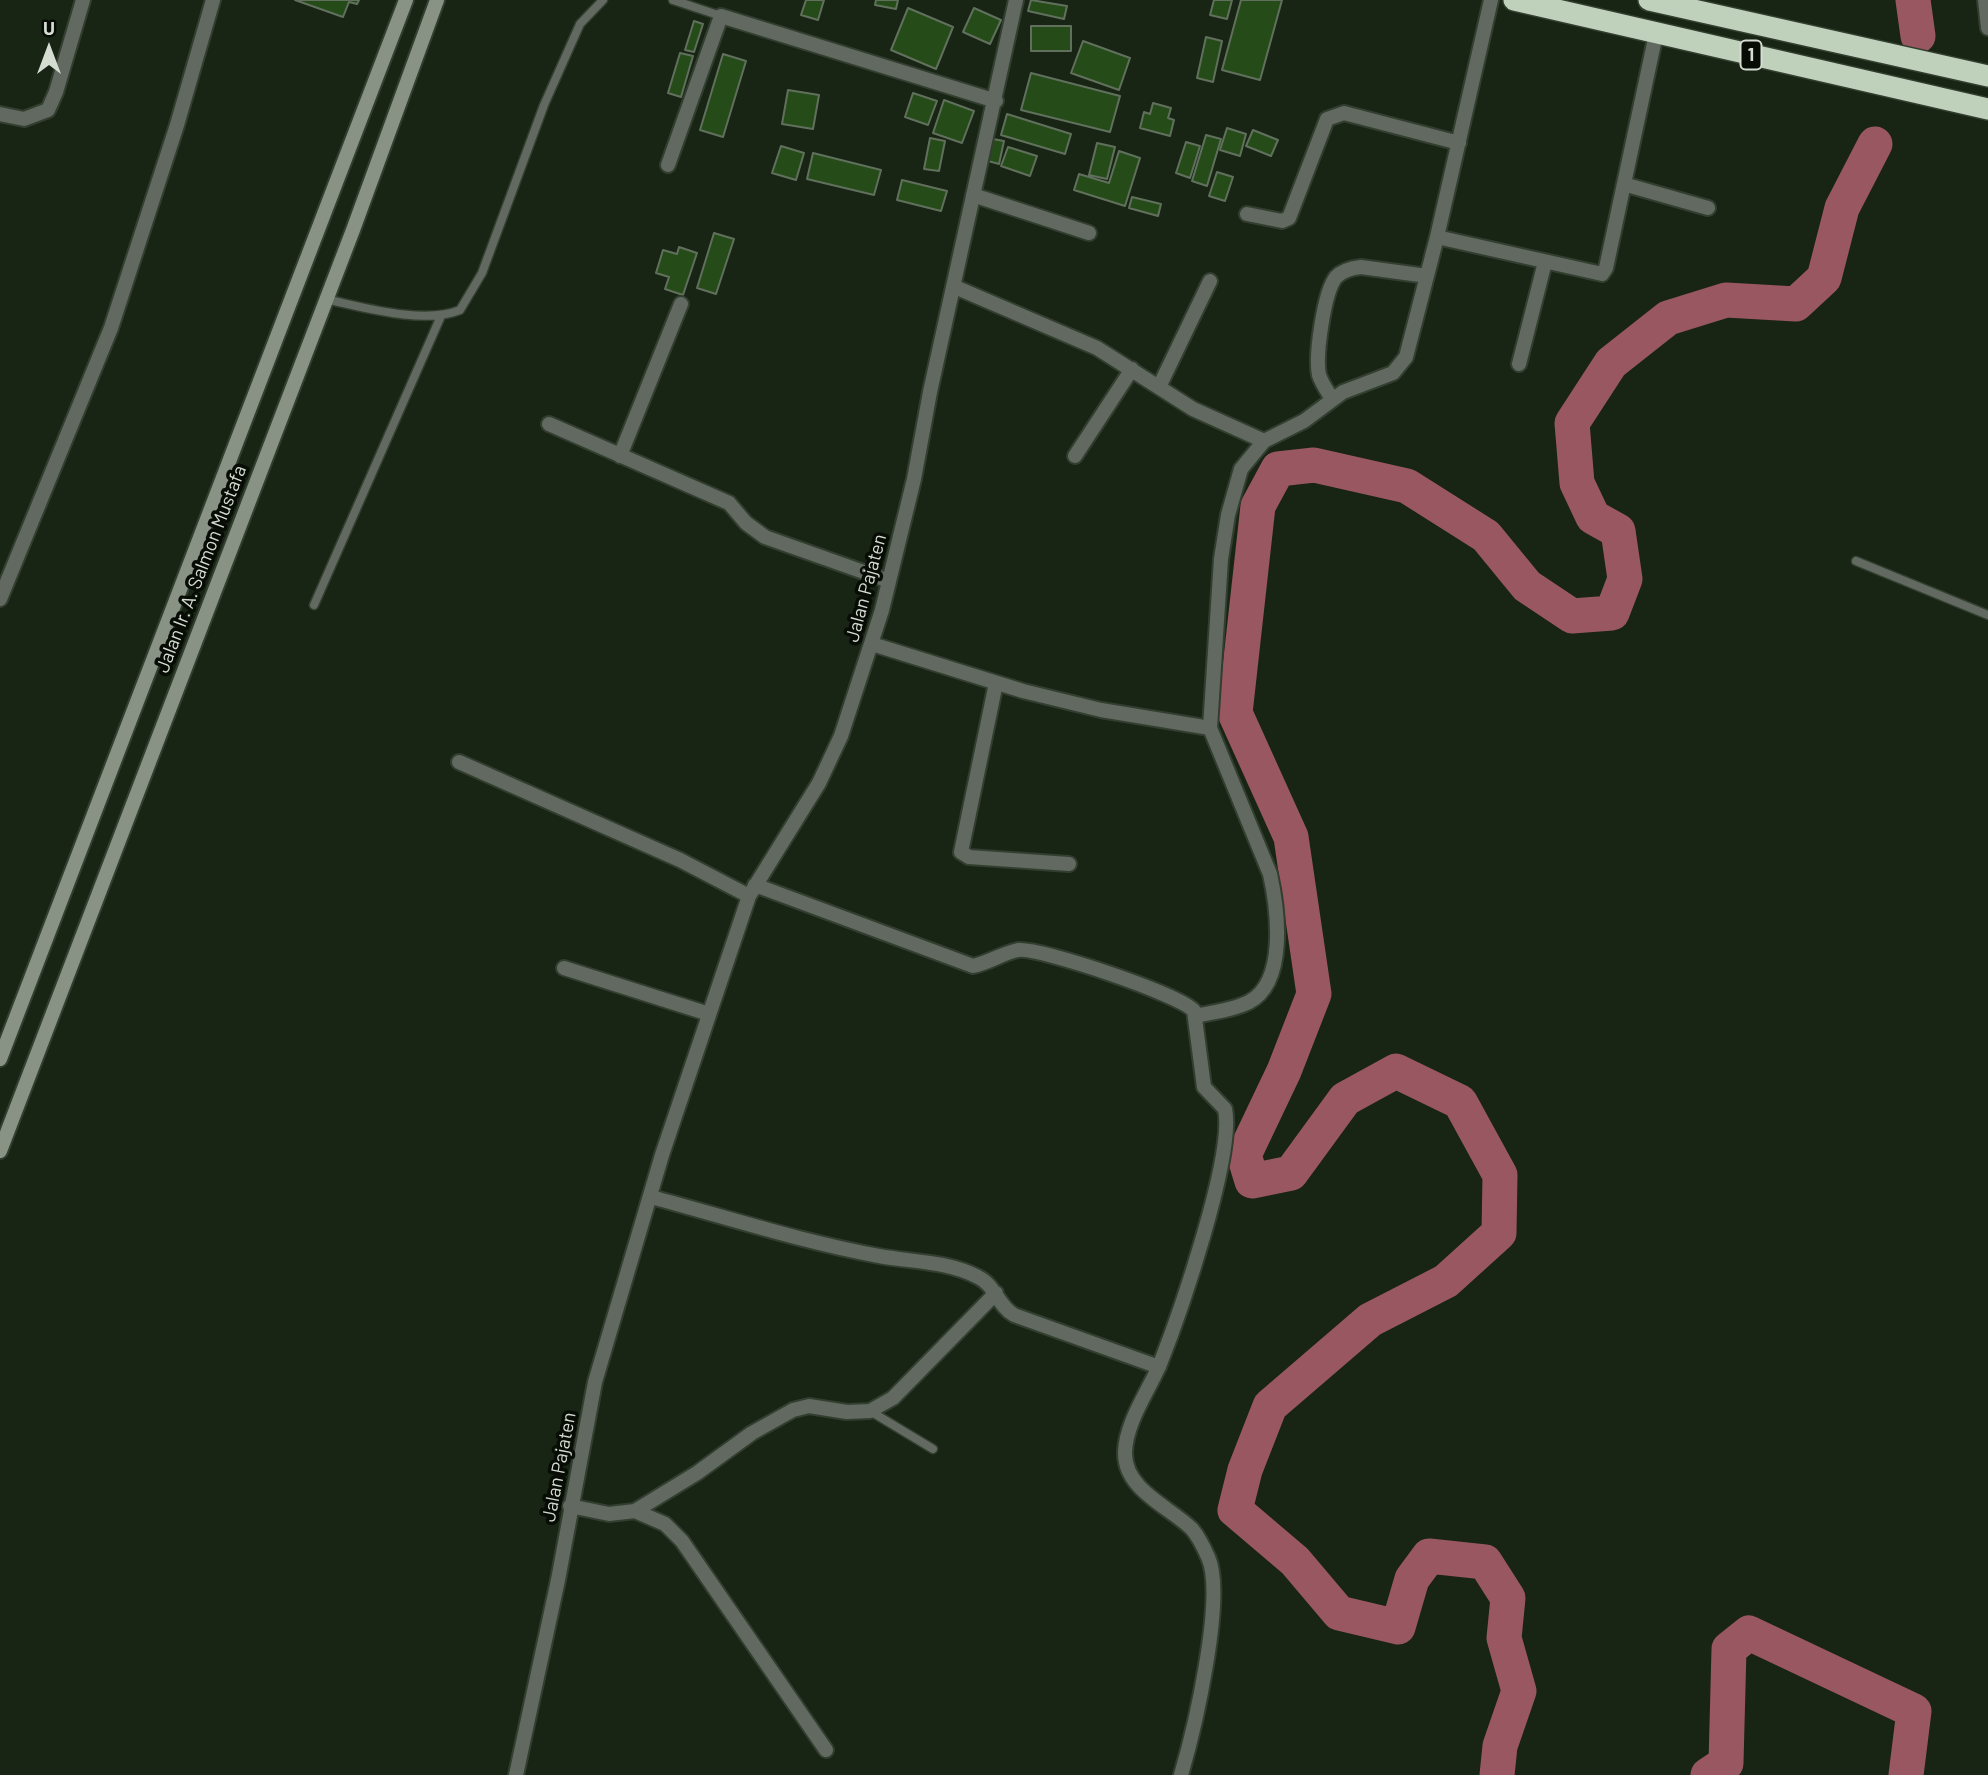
<!DOCTYPE html>
<style>
body{margin:0}
#map{position:relative;width:1988px;height:1775px;overflow:hidden;background:#182414;font-family:Barlow,sans-serif}
canvas{display:block}
.north{position:absolute;left:14px;top:14px;width:70px;height:70px;-webkit-text-stroke:5px #070c05;paint-order:stroke;rotate:0deg;font-size:19px;font-weight:700;line-height:28px;text-align:center;color:#d5ddd3}
.north::after{content:'';display:block;margin:auto;width:24px;height:32px;background:#d5ddd3;clip-path:polygon(50% 0,100% 100%,50% 72%,0 100%)}
</style>
<div id="map">
<canvas width="1988" height="1775"></canvas>
<div class="north">U</div>
</div>
<script>
const c = document.querySelector('canvas').getContext('2d');
c.lineJoin = 'round';
function trace(path, color, width, dash) {
  c.strokeStyle = color;
  c.lineWidth = width;
  c.lineCap = dash ? 'butt' : 'round';
  c.setLineDash(dash || []);
  c.stroke(path);
}
function paint(path, color) {
  c.fillStyle = color;
  c.fill(path, 'evenodd');
}
function write(font, color, halo, rows, align = 'center') {
  c.font = font + ' Barlow,sans-serif';
  c.lineWidth = 7;
  c.setLineDash([]);
  c.textBaseline = 'middle';
  c.strokeStyle = halo;
  c.fillStyle = color;
  for (const [text, x, y, turn = 0] of rows) {
    c.save();
    c.translate(x, y);
    c.rotate((+turn || 0) * Math.PI / 180);
    c.textAlign = isNaN(turn) ? turn : align;
    if (halo) c.strokeText(text, 0, 0);
    c.fillText(text, 0, 0);
    c.restore();
  }
}
const river = new Path2D(`
 M1913,0L1918,36
 M1497,1775L1500,1746L1519,1691L1504,1638L1508,1598L1485,1562L1429,1556L1412,1579L1398,1627L1339,1613L1295,1561L1235,1510L1245,1470L1270,1406L1370,1320L1446,1281L1499,1233L1500,1175L1460,1102L1396,1071L1345,1099L1291,1173L1252,1181L1244,1155L1284,1071L1314,994L1291,837L1235,713L1258,506L1278,469L1314,465L1407,486L1486,536L1527,586L1572,616L1612,613L1625,579L1618,531L1593,517L1577,483L1572,423L1611,363L1668,318L1726,300L1796,304L1824,278L1842,208L1875,144
 M1708,1775L1726,1763L1729,1649L1749,1633L1914,1711L1906,1775`);
const building = new Path2D(`
 M295,0H359L357,4L349,2L343,17Z
 M806,0H824L818,20L801,15Z
 M876,0H898L896,9L875,5Z
 M1031,0L1067,6L1064,19L1028,11Z
 M1214,0H1232L1227,19L1210,15Z
 M1241,0H1282L1260,80L1222,70Z
 M908,8L953,27L936,69L891,50Z
 M974,8L1001,20L990,44L963,32Z
 M694,21L703,24L694,52L685,50Z
 M1031,26H1071V51H1031Z
 M1206,37L1222,41L1213,82L1197,78Z
 M1083,41L1130,58L1119,90L1071,73Z
 M680,53L693,56L681,97L668,93Z
 M723,54L746,61L723,137L700,130Z
 M1031,73L1120,96L1110,132L1021,110Z
 M788,90L819,95L813,129L782,124Z
 M913,93L937,101L928,125L905,117Z
 M944,100L974,111L962,143L933,133Z
 M1153,103L1171,108L1168,118L1174,120L1170,136L1140,128L1144,112L1150,114Z
 M1007,114L1071,134L1065,154L1001,135Z
 M1227,128L1246,134L1240,156L1220,150Z
 M1253,130L1278,140L1271,156L1246,146Z
 M1206,135L1221,139L1207,186L1192,181Z
 M930,138L945,141L939,171L924,169Z
 M993,139L1004,141L999,164L988,161Z
 M1186,142L1200,146L1190,178L1176,173Z
 M1097,143L1115,147L1107,179L1089,175Z
 M781,146L804,153L796,180L772,173Z
 M1008,147L1037,156L1030,176L1001,166Z
 M1119,151L1140,158L1125,206L1074,190L1079,174L1109,183Z
 M813,153L881,170L874,195L807,179Z
 M1217,172L1233,177L1225,201L1209,196Z
 M902,180L947,191L941,211L897,200Z
 M1132,197L1161,204L1158,216L1129,208Z
 M714,233L734,239L716,294L697,288Z
 M679,247L697,253L683,295L665,289L669,277L656,273L663,250L677,254Z`);
const lane = new Path2D(`
 M673,0L721,16
 M325,299C363,307 424,325 460,310L482,273L544,105L580,24L603,0
 M1856,561L1988,615
 M314,605L441,316
 M870,1411L933,1449`);
const street = new Path2D(`
 M1985,0L1988,28
 M0,114L24,119L48,110L56,92L83,0
 M668,165L721,16L996,101
 M1627,185L1708,208
 M973,195L1089,233
 M1247,214L1282,221L1289,218L1327,119L1344,113L1459,143
 M1437,237L1491,0
 M955,287L1097,348L1193,409L1264,441L1304,421L1343,392L1393,373L1406,357L1437,237L1602,274L1606,268L1656,34
 M1519,364L1545,262
 M1159,387L1210,281
 M1332,399C1328,392 1322,384 1319,375C1315,356 1324,292 1336,277C1343,270 1352,268 1361,267L1427,276
 M549,424L729,503L746,523L765,537L889,581
 M620,456L681,304
 M1075,456L1132,369
 M0,599L111,328L177,125L213,0
 M872,644L1023,691L1101,710L1210,728
 M996,683L961,852L969,857L1069,864
 M459,762L680,860L749,896
 M755,885L973,966C988,963 1003,953 1018,950C1039,947 1181,995 1194,1011L1204,1087L1225,1109C1235,1155 1179,1316 1160,1364C1148,1392 1126,1422 1125,1452C1124,1490 1170,1507 1192,1529C1198,1536 1204,1548 1208,1557C1226,1596 1194,1731 1181,1775
 M564,968L709,1014
 M1196,1016C1213,1012 1234,1010 1249,1002C1287,982 1278,910 1270,874L1210,728L1221,559L1228,515L1241,469L1264,441
 M651,1197C726,1217 802,1242 879,1256C912,1262 948,1261 978,1277C995,1285 998,1306 1014,1315L1159,1367
 M570,1506L609,1514L635,1511L697,1473L752,1433L793,1410L809,1406L847,1412L870,1411L893,1398L996,1293
 M635,1511L665,1524L682,1541L826,1750
 M516,1775L558,1580L595,1382L662,1155L749,896L819,783L841,736L882,610L914,479L930,392L1016,0`);
const secondary = new Path2D(`
 M0,1059L406,0
 M0,1151L353,230L437,0`);
const highway = new Path2D(`
 M1514,0L1988,109
 M1649,0L1988,76`);
const shields = [
 [1751,55,21]
];
const shieldNames = [
 ["1",1751,55]
];
const streetNames = [
 ["Jalan Ir. A. Salmon Mustafa",201,569,-69],
 ["Jalan Pajaten",866,588,-75],
 ["Jalan Pajaten",559,1467,-79]
];
trace(river, '#995762', 35);
paint(building, '#254b19');
trace(building, '#61705d', 2);
trace(lane, '#323e2f', 11);
trace(street, '#323e2f', 18);
trace(secondary, '#323e2f', 18);
trace(highway, '#323e2f', 24);
trace(lane, '#626960', 8);
trace(street, '#626960', 14);
trace(secondary, '#889285', 14);
trace(highway, '#bfd0bb', 21);
for (const [x, y, w] of shields) {
  const box = new Path2D();
  box.roundRect(x - w / 2, y - 14.5, w, 29, 5);
  c.fillStyle = '#070c05';
  c.fill(box);
  trace(box, '#d5ddd3', 2);
}
write('bold 18px', '#d5ddd3', null, shieldNames);
write('19px', '#d5ddd3', '#070c05', streetNames);
</script>
